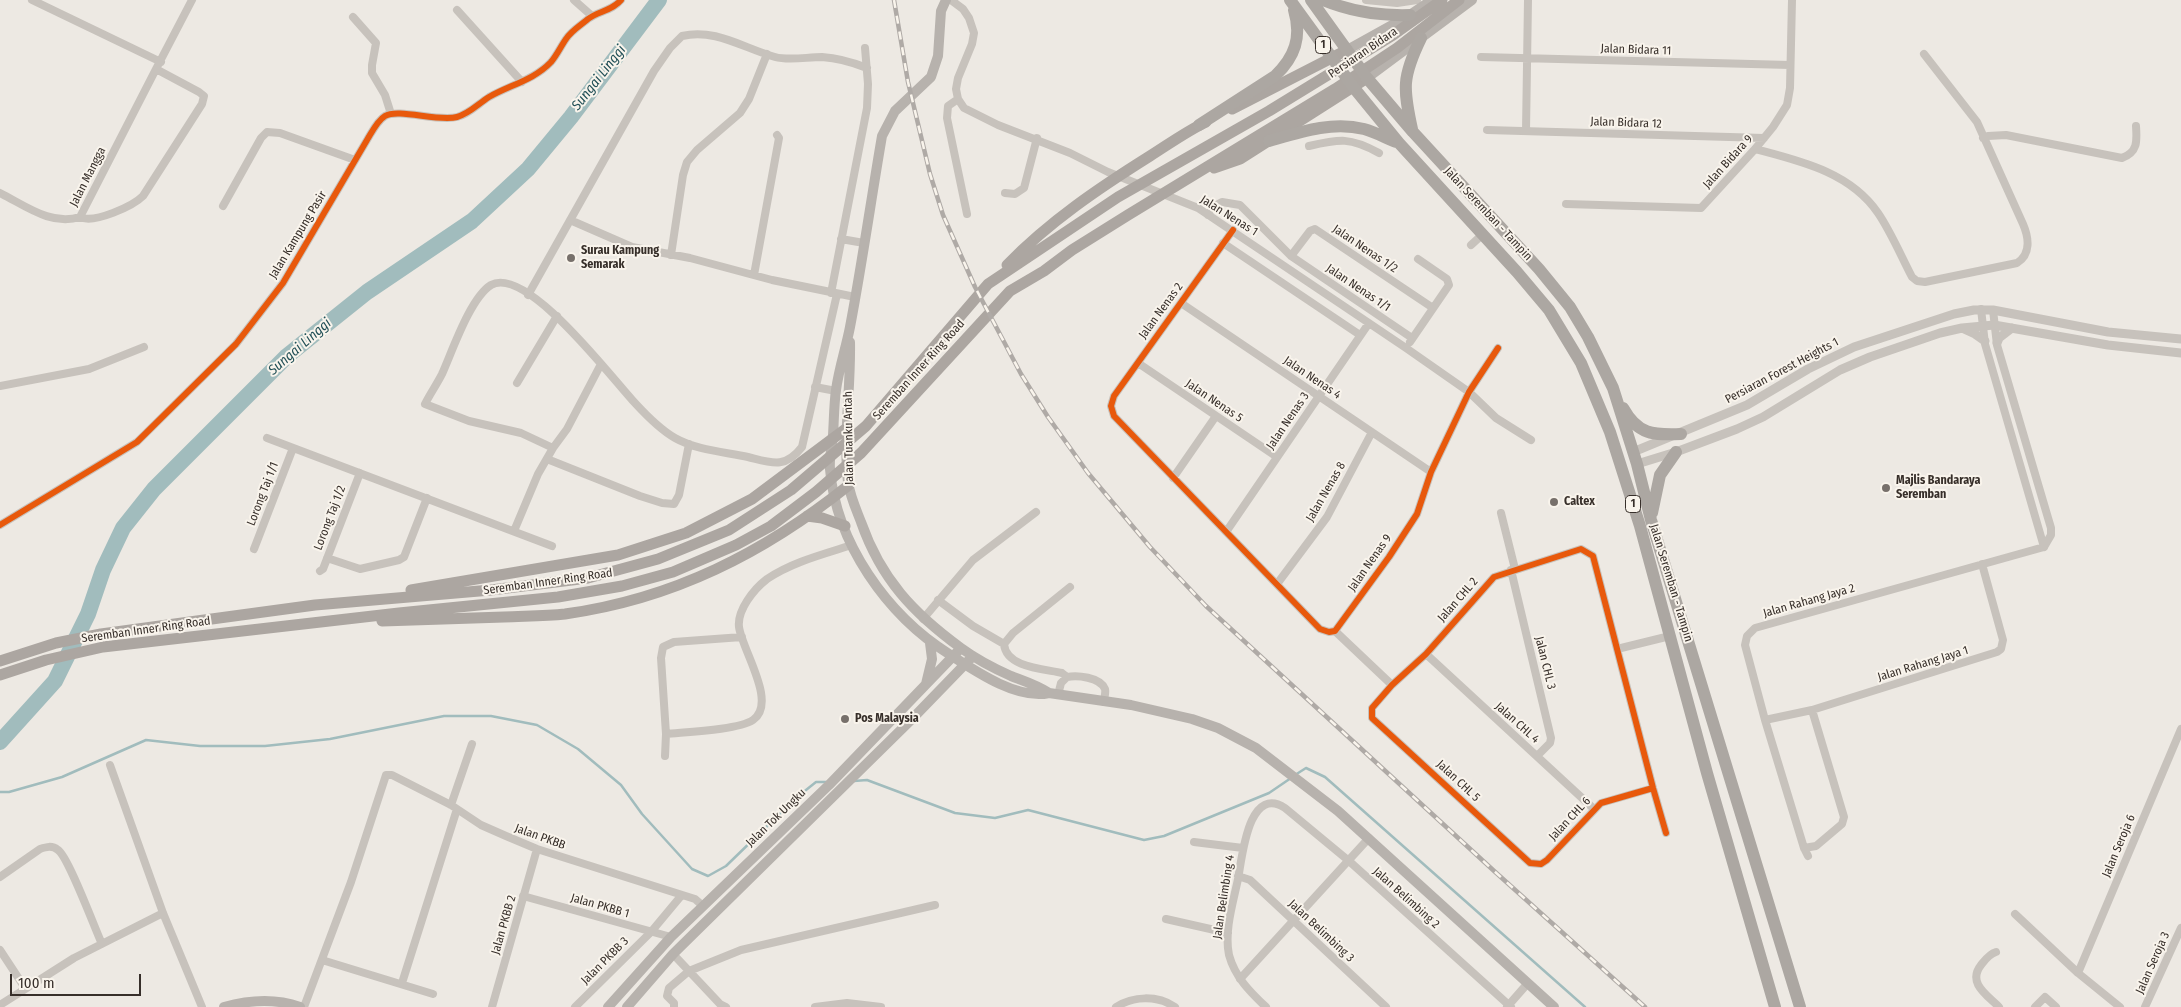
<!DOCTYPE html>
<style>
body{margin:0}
#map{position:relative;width:2181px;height:1007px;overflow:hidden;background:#ede9e3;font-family:"Fira Sans Condensed",sans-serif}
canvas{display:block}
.scale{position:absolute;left:10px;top:974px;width:131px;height:22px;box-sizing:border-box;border:2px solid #372f2a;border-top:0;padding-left:6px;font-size:15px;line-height:18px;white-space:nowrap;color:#372f2a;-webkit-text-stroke:4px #f9f4ec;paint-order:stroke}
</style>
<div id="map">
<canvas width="2181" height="1007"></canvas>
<div class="scale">100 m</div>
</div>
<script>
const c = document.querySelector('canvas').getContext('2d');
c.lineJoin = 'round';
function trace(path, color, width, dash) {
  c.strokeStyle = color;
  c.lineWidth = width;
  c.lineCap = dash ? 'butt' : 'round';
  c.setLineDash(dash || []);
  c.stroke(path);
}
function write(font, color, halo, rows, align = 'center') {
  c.font = font + ' "Fira Sans Condensed",sans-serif';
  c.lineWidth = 4;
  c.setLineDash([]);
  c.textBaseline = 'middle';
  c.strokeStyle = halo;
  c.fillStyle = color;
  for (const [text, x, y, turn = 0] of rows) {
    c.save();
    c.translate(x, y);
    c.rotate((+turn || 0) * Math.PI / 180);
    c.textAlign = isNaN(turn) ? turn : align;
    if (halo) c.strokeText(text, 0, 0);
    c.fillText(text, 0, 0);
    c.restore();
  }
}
const stream = new Path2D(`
 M1295,775L1306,768L1325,777L1585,1007
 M854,781L867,780L955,813L995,818L1028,810L1144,840L1164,836L1269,793L1291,778
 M0,792H9L62,777L146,740L200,746H265L330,739L444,716H491L537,725L578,749L621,785L642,814L692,869L708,876L726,866L796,798L816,782H828`);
const river = new Path2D(`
 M0,742L55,681L88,614L103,570L123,528L154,489L287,356L367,292L472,221L528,169L571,117L659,0`);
const minor = new Path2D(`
 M32,0L161,62
 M574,0L592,16
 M951,0L963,9L969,18L974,33L972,44L958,78L956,89L958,99L964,108L998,125L1070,153L1108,172L1198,208L1406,348L1469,392L1496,418L1531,440
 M1366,0L1397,3L1417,0
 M457,10L522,82
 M353,17L376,43L372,65V73L385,95L391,114
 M1481,57L1790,65
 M958,99L948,106L947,118L967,214
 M1487,130L1764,138
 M1526,131L1528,0
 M1983,138L1988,136L2006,135L2122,158C2138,152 2137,141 2136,126
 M1309,146C1340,139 1350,137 1379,153
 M1755,149C1800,161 1850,172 1878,213C1891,232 1901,256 1912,277L1917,281L1925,282L2017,263C2031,254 2029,238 2023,224L1977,122L1924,54
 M0,193C26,206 51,226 80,217L156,69
 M1005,193L1015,194L1024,188L1037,138
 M1566,204L1701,208L1755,149L1773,127L1787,105L1790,88L1792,0
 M223,206L261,138L267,132L280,133L355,160
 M1208,215L1213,207L1222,202L1240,205L1291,256L1412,338
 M80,217C94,224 133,206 143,196L202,104L204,96L199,92L156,69L192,0
 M570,220L632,247L690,258L772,280L855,297
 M1233,230L1114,396L1111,406L1114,416L1320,629L1329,632L1335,631L1389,557L1417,514L1431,472L1469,392L1498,348
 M841,239L864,243
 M1223,243L1360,335
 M1471,245L1482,235
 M671,255L683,175L687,162L697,150L740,113L749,99L767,54
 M1291,256L1310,231L1315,229L1433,308
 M754,275L779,138L777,135
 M831,293L867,108L868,84L865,48
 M528,295L654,71L670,48L682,36C715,28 743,48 775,57C789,61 807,57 822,57C838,58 852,62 867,68
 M1181,303L1431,472
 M1981,309L1985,344L2044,547
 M1993,310L1997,345L2051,528V535L2044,547
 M1410,342L1449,285L1447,279L1418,259
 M1138,363L1277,457
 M517,383L557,316
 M0,386L89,369L144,347
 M815,387L836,391
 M267,438L552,546
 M553,448L521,433L469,421L425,404C430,394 437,384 442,374C452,352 470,298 491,285C527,265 613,380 635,403C646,415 661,430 675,438C696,450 725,452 748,457C772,463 785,469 802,447L837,294
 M547,459L640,496L662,503L674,504L679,495L689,444
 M1173,478L1216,416
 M1501,513L1515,569
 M0,525L137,442L236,344L283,283L367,140C372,132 377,121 385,116C398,108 438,122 457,117C469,114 478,104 489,97C510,85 534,80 551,62C557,55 561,46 566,39C571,31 581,25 588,19C598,11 612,11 621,0
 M514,531L538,474L553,448L567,429L601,364
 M1226,532L1369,323
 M254,549L293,448
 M327,558L360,569L399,560L404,557L427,498
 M1511,570L1551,738L1550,743L1537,756
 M320,571L323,569L360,473
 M1277,584L1327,517L1372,432
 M938,600L973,626L1004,644
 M923,619L973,560L1036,512
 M1335,631L1392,685
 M1617,649L1670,636
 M1426,654L1594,809
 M1067,677L1062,673C1045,669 1006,668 1004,644L1013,633L1070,587
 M1058,695L1061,683L1067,677C1077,675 1100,677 1105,689C1106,693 1104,698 1104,702
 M1765,720L1812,710L1997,652L2001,649L2003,640L1982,564
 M666,734C685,732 738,730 753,720C778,703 742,650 739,627C737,610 754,589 767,579C792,562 824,554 852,545
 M665,756L666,734L661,658L663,647L674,642L742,637
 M110,765L163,913L202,1007
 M1653,788L1601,803L1547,860L1541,864L1530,863L1372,718V708L1392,685L1426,654L1494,577L1581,549L1593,556L1653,788L1666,833
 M451,805L472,744
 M1194,842L1243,848
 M1804,848L1816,846L1842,824L1844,817L1812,710
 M1808,856L1804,848L1765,720L1745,645L1747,636L1755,628L2044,547
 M1238,876L1250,880L1386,1007
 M0,877L40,849C46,847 52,845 58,850C68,856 95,929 102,944
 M523,896L671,937
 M2015,914L2078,973L2120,1007
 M1166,919L1228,933
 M0,950L25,988
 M1996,952C1989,954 1985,960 1981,965C1967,983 1987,995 1999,1007
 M673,954L720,1004L726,1007
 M322,960L433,994
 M2078,973L2181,729
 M1240,979L1369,838
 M402,983L457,809
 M0,1005L74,958L163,913
 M304,1007L351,882L386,775H392L451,805L481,825L506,836L537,849L695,899L703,906
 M492,1007L537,849
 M575,1007L651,932L681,896
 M674,1007V1003L667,996L669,988L689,971L741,950L935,905
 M815,1007L847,1003L881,1007
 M1116,1007C1133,996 1157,995 1175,1007
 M1266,1007C1250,992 1235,977 1229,955C1224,931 1233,903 1238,879C1242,859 1248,784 1285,808L1349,861L1511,1007
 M1507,1007L1528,983
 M2035,1007L2045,997L2056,1007
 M2145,1007L2181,928`);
const tertiary = new Path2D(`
 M1964,329L1975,334L1985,341
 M1997,343L1999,338L2012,328
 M1633,452L1747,405L1808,369L1854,347L1954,314L1974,310H1993L2108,332L2181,339
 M1637,464L1676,452L1737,429L1763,417L1840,370L1870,357L1940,333L1962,328L1994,325L2108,345L2181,353`);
const secondary = new Path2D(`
 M946,0L941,11L938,56L931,77L895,111L882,136C871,200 862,264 850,327C846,348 839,368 836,390C834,404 834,420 833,435C832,446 829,458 830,469C836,543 887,615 949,654C975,671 1017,700 1049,693L1131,705L1192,719L1218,728L1256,748L1338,811L1554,1007
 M1347,50L1410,15L1432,0
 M1367,78L1472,0
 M850,342C851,388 843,436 848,482C850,496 856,509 861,522C881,579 913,613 961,648C976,659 993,668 1011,676C1024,681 1037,685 1049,693
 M926,684L932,659L930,643
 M224,1007C249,1000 275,998 300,1007
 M608,1007L671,937L829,785L961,648
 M627,1007L673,954L911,720L973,656`);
const primary = new Path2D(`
 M1232,109L1347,50
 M1214,168L1240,159L1367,78
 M1007,265C1050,221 1099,188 1150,156C1169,144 1187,131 1206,122
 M807,516L822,518L845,526
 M411,590L618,555L686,533L752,499L847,428
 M382,621C423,620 463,618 504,617C524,616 545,616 565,614C673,599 764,553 849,485
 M0,661L56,643L101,634L315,605L491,590L588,578L658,559L729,530L791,490L866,426L988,284L1118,197L1269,111L1393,35L1442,0
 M0,675L46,660L103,647L399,613L558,597L622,586L673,572L736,545L771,526L816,492L861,453L1010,291L1044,271L1072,250L1128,215L1335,89L1397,48L1459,0`);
const trunk = new Path2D(`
 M1290,0L1354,88L1399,143L1517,272L1549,310L1581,363L1610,432L1640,526L1707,773L1775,1007
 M1311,0L1367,78L1413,132L1539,269L1570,307L1588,337L1613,388L1637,464L1651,520L1800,1007
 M1323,0C1352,12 1379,16 1410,15
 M1199,125L1275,76C1295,57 1302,37 1294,10
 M1412,129C1403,88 1402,77 1421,38
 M1269,141C1300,132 1332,121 1364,129C1375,132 1386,138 1396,142
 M1623,408C1638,435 1653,435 1681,434
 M1652,513L1660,475L1676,452`);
const rail = new Path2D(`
 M894,0L908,82L930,174L943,215L975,287L1021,374L1048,417L1088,473L1150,547L1206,606L1493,870L1645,1007`);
const cycleway = new Path2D(`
 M1233,230L1114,396L1111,406L1114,416L1320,629L1329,632L1335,631L1389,557L1417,514L1431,472L1469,392L1498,348
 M0,525L137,442L236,344L283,283L367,140C372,132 377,121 385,116C398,108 438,122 457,117C469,114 478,104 489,97C510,85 534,80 551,62C557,55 561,46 566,39C571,31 581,25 588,19C598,11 612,11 621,0
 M1653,788L1601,803L1547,860L1541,864L1530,863L1372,718V708L1392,685L1426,654L1494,577L1581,549L1593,556L1653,788L1666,833`);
const markers = [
 [571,258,5,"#77706b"],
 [1886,488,5,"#77706b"],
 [1554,502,5,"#77706b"],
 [845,719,5,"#77706b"]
];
const shields = [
 [1323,45,15],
 [1633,504,15]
];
const shieldNames = [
 ["1",1323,45],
 ["1",1633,504]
];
const streetNames = [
 ["Jalan Bidara 11",1636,50,2],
 ["Persiaran Bidara",1363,53,-34],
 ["Jalan Bidara 12",1626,123,2],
 ["Jalan Bidara 9",1728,162,-48],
 ["Jalan Mangga",88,177,-63],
 ["Jalan Seremban - Tampin",1488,214,47],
 ["Jalan Nenas 1",1229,216,32],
 ["Jalan Kampung Pasir",298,235,-59],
 ["Jalan Nenas 1/2",1365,249,34],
 ["Jalan Nenas 1/1",1358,288,34],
 ["Jalan Nenas 2",1161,311,-54],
 ["Seremban Inner Ring Road",919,370,-48],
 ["Persiaran Forest Heights 1",1782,371,-28],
 ["Jalan Nenas 4",1312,378,34],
 ["Jalan Nenas 5",1214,401,34],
 ["Jalan Nenas 3",1288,421,-56],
 ["Jalan Tuanku Antah",849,438,-91],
 ["Jalan Nenas 8",1326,492,-60],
 ["Lorong Taj 1/1",263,494,-69],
 ["Lorong Taj 1/2",330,518,-69],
 ["Jalan Nenas 9",1370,563,-55],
 ["Seremban Inner Ring Road",548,582,-8],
 ["Jalan Seremban - Tampin",1671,583,73],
 ["Jalan CHL 2",1458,600,-49],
 ["Jalan Rahang Jaya 2",1809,601,-16],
 ["Seremban Inner Ring Road",146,630,-8],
 ["Jalan CHL 3",1545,663,76],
 ["Jalan Rahang Jaya 1",1923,664,-17],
 ["Jalan CHL 4",1517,723,42],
 ["Jalan CHL 5",1458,781,43],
 ["Jalan Tok Ungku",776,818,-44],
 ["Jalan CHL 6",1570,819,-47],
 ["Jalan PKBB",540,837,20],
 ["Jalan Seroja 6",2119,846,-67],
 ["Jalan Belimbing 4",1224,897,-81],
 ["Jalan Belimbing 2",1406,898,42],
 ["Jalan PKBB 1",600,906,16],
 ["Jalan PKBB 2",504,925,-74],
 ["Jalan Belimbing 3",1321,931,43],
 ["Jalan PKBB 3",605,961,-45],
 ["Jalan Seroja 3",2153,963,-66]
];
const poiNames = [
 ["Surau Kampung",581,251],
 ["Semarak",581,265],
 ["Majlis Bandaraya",1896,481],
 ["Seremban",1896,495],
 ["Caltex",1564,502],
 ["Pos Malaysia",855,719]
];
const waterNames = [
 ["Sungai Linggi",599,78,-52],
 ["Sungai Linggi",300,347,-41]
];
trace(stream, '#a1bcbd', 2.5);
trace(river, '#a1bcbd', 16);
trace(minor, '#c7c2bc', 8);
trace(tertiary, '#c7c2bc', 9);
trace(secondary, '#b7b2ad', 10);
trace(primary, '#aca6a1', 11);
trace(trunk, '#aca7a2', 12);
trace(rail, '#afaaa6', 4.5);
trace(rail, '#f9f4ec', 2.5, [8]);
trace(cycleway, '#e8590c', 6);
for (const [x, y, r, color] of markers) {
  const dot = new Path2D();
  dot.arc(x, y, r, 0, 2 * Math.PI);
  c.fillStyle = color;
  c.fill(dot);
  trace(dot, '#f9f4ec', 2);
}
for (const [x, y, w] of shields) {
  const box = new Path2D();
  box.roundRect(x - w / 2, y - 8.5, w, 17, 4);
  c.fillStyle = '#f9f4ec';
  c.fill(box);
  trace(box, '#372f2a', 1);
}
write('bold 11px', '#372f2a', null, shieldNames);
write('12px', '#372f2a', '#f9f4ec', streetNames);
write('bold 12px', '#372f2a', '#f9f4ec', poiNames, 'left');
write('italic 14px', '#225057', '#f9f4ec', waterNames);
</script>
